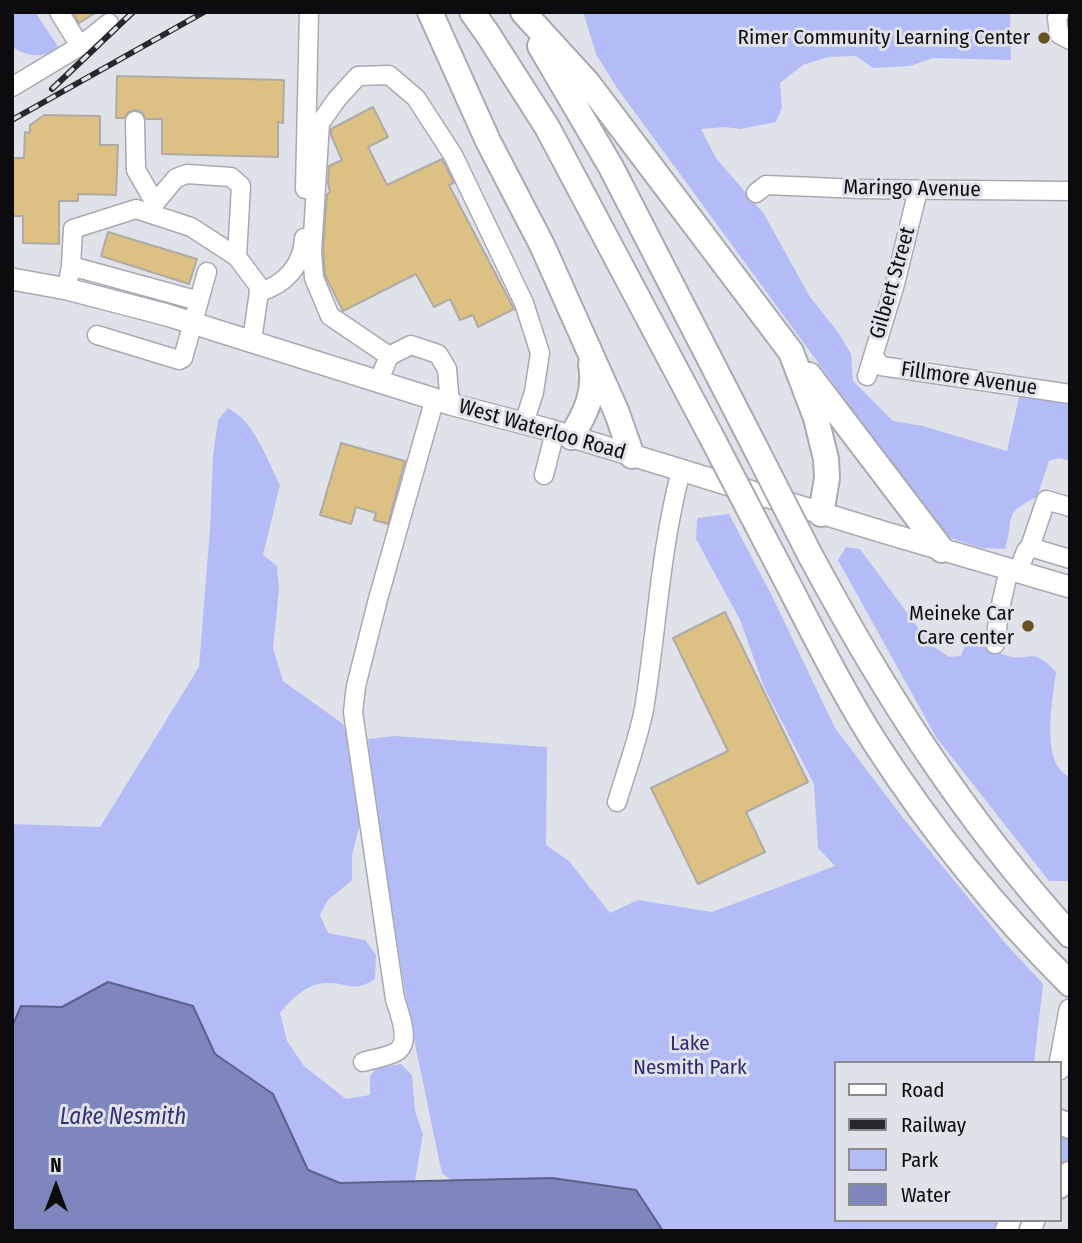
<!DOCTYPE html>
<style>
body{margin:0}
#map{position:relative;width:1082px;height:1243px;overflow:hidden;background:#e0e2ea;font-family:"Fira Sans Condensed",sans-serif}
canvas{display:block}
.frame{position:absolute;inset:0;border:14px solid #0c0c0f;pointer-events:none}
.legend{position:absolute;left:834px;top:1061px;width:228px;height:161px;box-sizing:border-box;background:#e0e2ea;border:2px solid #8b8c92;margin:0;padding:9px 12px;list-style:none;font-size:21px;color:#0c0c0f}
.legend li{display:flex;align-items:center;gap:14px;height:35px}
.legend b{width:35px;border:2px solid #8b8c92}
.north{position:absolute;left:21px;top:1152px;width:70px;height:70px;-webkit-text-stroke:5px #e0e2ea;paint-order:stroke;rotate:0deg;font-size:19px;font-weight:700;line-height:28px;text-align:center;color:#0c0c0f}
.north::after{content:'';display:block;margin:auto;width:24px;height:32px;background:#0c0c0f;clip-path:polygon(50% 0,100% 100%,50% 72%,0 100%)}
</style>
<div id="map">
<canvas width="1082" height="1243"></canvas>
<div class="frame"></div>
<ul class="legend">
<li><b style="height:9px;background:#fff"></b>Road</li>
<li><b style="height:9px;background:#27282b"></b>Railway</li>
<li><b style="height:19px;background:#b4bcf8"></b>Park</li>
<li><b style="height:19px;background:#7f86be"></b>Water</li>
</ul>
<div class="north">N</div>
</div>
<script>
const c = document.querySelector('canvas').getContext('2d');
c.lineJoin = 'round';
function paint(path, color) {
  c.fillStyle = color;
  c.fill(path, 'evenodd');
}
function trace(path, color, width, dash) {
  c.strokeStyle = color;
  c.lineWidth = width;
  c.lineCap = dash ? 'butt' : 'round';
  c.setLineDash(dash || []);
  c.stroke(path);
}
function write(font, color, halo, rows, align = 'center') {
  c.font = font + ' "Fira Sans Condensed",sans-serif';
  c.lineWidth = 6;
  c.setLineDash([]);
  c.textBaseline = 'middle';
  c.strokeStyle = halo;
  c.fillStyle = color;
  for (const [text, x, y, turn = 0] of rows) {
    c.save();
    c.translate(x, y);
    c.rotate((+turn || 0) * Math.PI / 180);
    c.textAlign = isNaN(turn) ? turn : align;
    if (halo) c.strokeText(text, 0, 0);
    c.fillText(text, 0, 0);
    c.restore();
  }
}
const green = new Path2D(`
 M12,12H35L59,48C44,57 30,58 14,48Z
 M583,12H1010L1011,60L933,58L910,66L873,68L856,56L828,57L803,65L780,83L782,108L776,122L740,129L725,127L701,129L716,158L764,214L810,297L838,332L851,354L853,381L893,421L923,426L1007,451L1020,393L1070,404V461L1059,458L1049,461L1037,497C1001,514 1015,518 1005,549L980,548L945,536L617,88L596,54Z
 M228,408C255,422 266,458 280,485L263,555L277,566L279,590L273,648L283,681L343,724L352,748L360,824L352,855V880L327,901L320,915L328,933L365,940L376,955L375,979C351,994 350,982 326,983C307,983 292,999 280,1013L287,1041L304,1066L346,1099L370,1095V1076L376,1068L401,1064L412,1075L415,1111L423,1134L415,1181L340,1183L308,1170L273,1094L215,1054L193,1006L108,982L62,1007L21,1006L12,1027V824L100,827L199,667L210,529L213,456L218,420Z
 M729,514L772,596L835,728L903,818L1006,944L1043,984L1034,1063H835V1220H997L994,1231H663L635,1190L552,1178L452,1180L442,1174L409,1015L381,850L368,739L395,736L547,747L546,845L569,861L610,913L638,900L712,912L835,866L818,848L814,784L764,687L740,620L696,539L697,518Z
 M846,547L860,549L930,644L949,657L961,656L968,637C980,642 992,650 1005,655C1030,664 1031,644 1056,672C1053,698 1039,764 1070,777V881H1049L936,737L838,560Z
 M1064,1132L1070,1134V1165L1059,1173V1148Z`);
const water = new Path2D(`
 M108,982L193,1006L215,1054L273,1094L308,1170L340,1183L552,1178L636,1190L663,1231H12V1027L21,1006L62,1007Z`);
const building = new Path2D(`
 M73,12H97L79,23Z
 M117,76L284,80L283,123L278,122V157L162,154V119H146L141,111L135,110L129,112L124,118H116Z
 M373,107L388,137L368,147L387,185L442,159L454,183L449,185L514,309L478,327L473,315L460,320L450,299L434,307L416,274L343,311L325,275L323,251L327,194L330,192L328,183L329,166L342,160L331,135V129Z
 M44,115L100,116V145H118L116,195L78,194V201H59V244L23,243V216H12V158H24L25,132L30,133V125Z
 M108,232L197,259L189,284L101,256Z
 M341,443L405,461L388,524L374,520L376,513L356,507L351,524L320,515Z
 M725,612L808,782L746,812L765,852L698,884L651,788L728,751L673,638Z`);
const minor = new Path2D(`
 M59,12L80,46
 M1060,12L1057,18L1059,34L1070,40
 M12,87L80,46L109,23
 M135,121L136,170L155,203
 M305,189L309,12
 M756,193L766,185L862,189L1070,191
 M151,214L155,203L176,178L187,174L231,177L241,186L237,257
 M71,266L73,229L136,209L191,227L237,257L258,285L259,292L252,340
 M69,277L71,266L199,301
 M259,292C285,285 303,265 304,238
 M97,335L179,360L183,358L207,272
 M389,356L330,316L314,278L312,251L320,123L337,99L358,76L389,75L416,98L453,155L524,303L540,353L534,392L524,423
 M874,357L881,366L1070,394
 M867,376L895,284L918,190
 M379,380L389,356L411,345L438,354L447,369L450,404
 M544,475L555,432
 M1030,547L1046,500L1070,507
 M1018,572L1026,551L1030,547L1070,559
 M995,644L999,613L1009,569
 M617,802C626,772 638,740 644,709C657,630 660,549 681,471
 M363,1062C373,1059 387,1057 396,1052C412,1043 399,1012 395,999L353,712L356,686L378,599L435,398`);
const major = new Path2D(`
 M12,279L67,289L167,315L450,404L550,430L883,532L1070,587
 M1059,1069L1070,1010
 M1006,1231L1010,1220
 M1030,1231L1034,1220`);
const highway = new Path2D(`
 M430,12L488,141L542,245L617,413L632,456
 M472,12L487,33L547,127L710,434
 M523,12L587,82L791,352L816,418L826,459L827,478L821,514
 M540,46L611,167L756,449
 M809,375L942,550
 M571,437C586,413 596,392 591,364
 M764,538C801,607 834,678 876,744C932,831 997,911 1070,984
 M809,553C884,693 963,817 1070,935
 M1059,1122L1070,1126
 M1059,1186L1070,1174`);
const rail = new Path2D(`
 M52,89L133,12
 M12,120L204,12`);
const highwayBridge = new Path2D(`
 M710,434L764,538
 M756,449L809,553`);
const markers = [
 [1044,38,7,"#685221"],
 [1028,626,7,"#685221"]
];
const poiNames = [
 ["Rimer Community Learning Center",1030,38],
 ["Meineke Car",1014,614],
 ["Care center",1014,638]
];
const streetNames = [
 ["Maringo Avenue",912,189,1],
 ["Gilbert Street",893,283,-74],
 ["Fillmore Avenue",969,379,8],
 ["West Waterloo Road",542,430,16]
];
const parkNames = [
 ["Lake",690,1044],
 ["Nesmith Park",690,1068]
];
const waterNames = [
 ["Lake Nesmith",123,1118]
];
paint(green, '#b4bcf8');
paint(water, '#7f86be');
trace(water, '#5c618a', 2);
paint(building, '#ddc083');
trace(building, '#afaba4', 2);
trace(minor, '#a8a9b1', 21);
trace(major, '#a8a9b1', 24);
trace(highway, '#a8a9b1', 28);
trace(minor, '#fff', 18);
trace(major, '#fff', 21);
trace(highway, '#fff', 24);
trace(rail, '#27282b', 6);
trace(rail, '#e0e2ea', 3.5, [10]);
trace(highwayBridge, '#a8a9b1', 28, []);
trace(highwayBridge, '#fff', 24);
for (const [x, y, r, color] of markers) {
  const dot = new Path2D();
  dot.arc(x, y, r, 0, 2 * Math.PI);
  c.fillStyle = color;
  c.fill(dot);
  trace(dot, '#e0e2ea', 2.5);
}
write('21px', '#0c0c0f', '#e0e2ea', poiNames, 'right');
write('21px', '#0c0c0f', '#e0e2ea', streetNames);
write('21px', '#2b2b6f', '#e0e2ea', parkNames);
write('italic 23px', '#303176', '#e0e2ea', waterNames);
</script>
